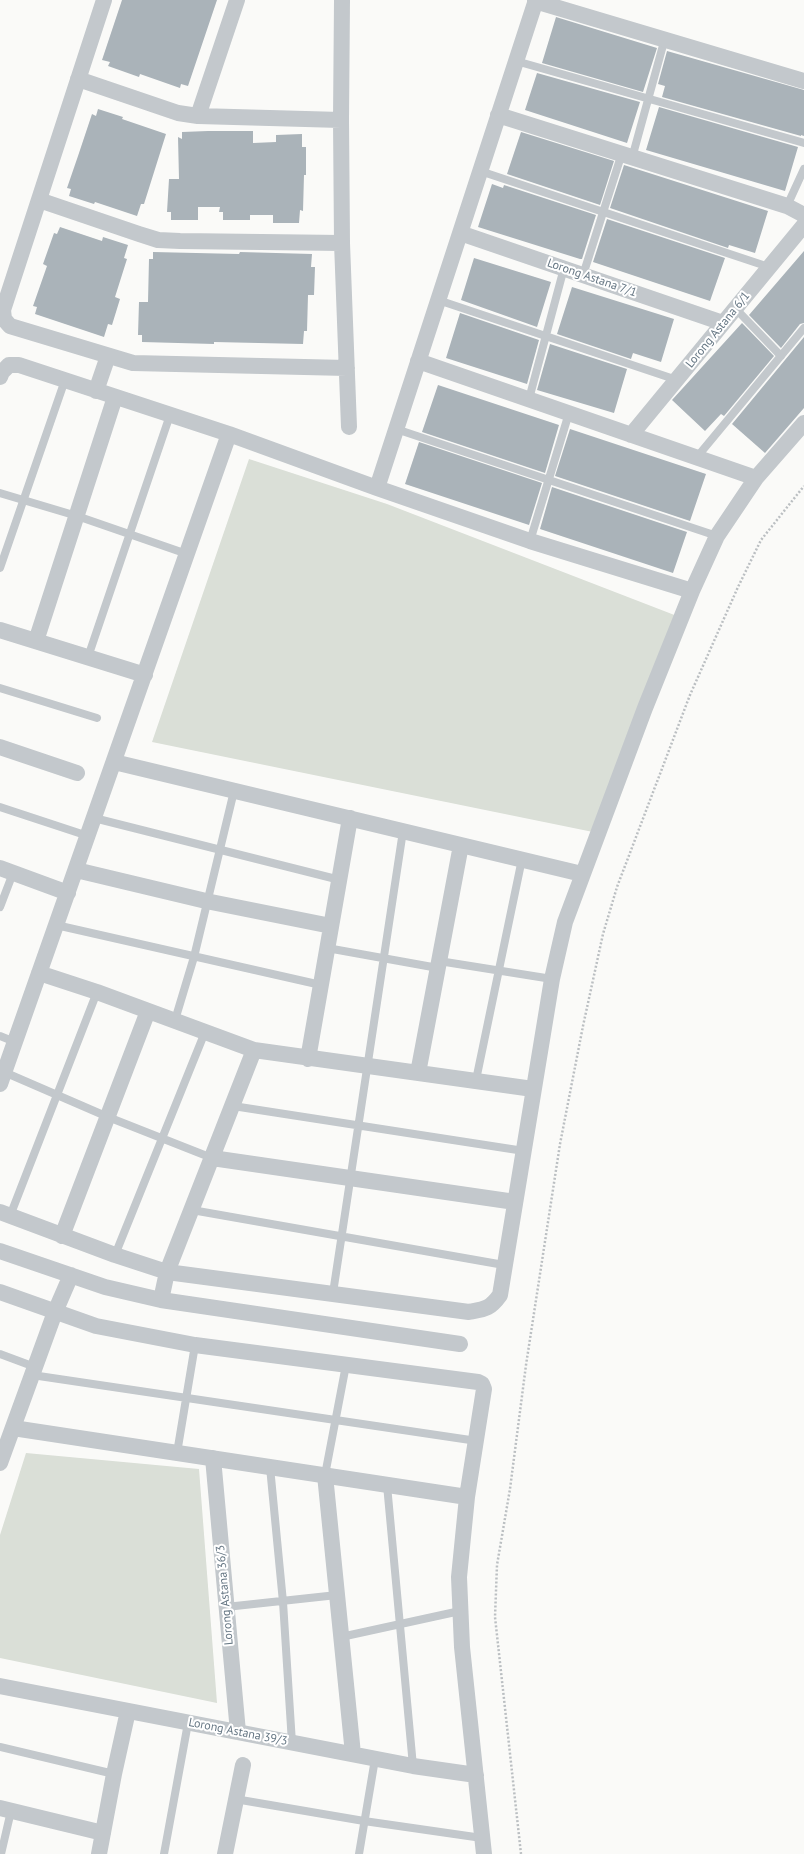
<!DOCTYPE html>
<style>
body{margin:0}
canvas{display:block;background:#fafaf8}
</style>
<canvas width="804" height="1854"></canvas>
<script>
const c = document.querySelector('canvas').getContext('2d');
c.lineJoin = 'round';
function paint(path, color) {
  c.fillStyle = color;
  c.fill(path, 'evenodd');
}
function trace(path, color, width, dash) {
  c.strokeStyle = color;
  c.lineWidth = width;
  c.lineCap = dash ? 'butt' : 'round';
  c.setLineDash(dash || []);
  c.stroke(path);
}
function write(font, color, halo, rows, align = 'center') {
  c.font = font + ' "PT Sans",sans-serif';
  c.lineWidth = 4;
  c.setLineDash([]);
  c.textBaseline = 'middle';
  c.strokeStyle = halo;
  c.fillStyle = color;
  for (const [text, x, y, turn = 0] of rows) {
    c.save();
    c.translate(x, y);
    c.rotate((+turn || 0) * Math.PI / 180);
    c.textAlign = isNaN(turn) ? turn : align;
    if (halo) c.strokeText(text, 0, 0);
    c.fillText(text, 0, 0);
    c.restore();
  }
}
const green = new Path2D(`
 M249,459L387,504L677,616L593,832L152,742Z
 M26,1453L199,1469L217,1703L0,1658V1535Z`);
const building = new Path2D(`
 M122,0H217L188,86L181,84L180,88L140,74L139,77L108,66L110,62L102,60Z
 M556,17L657,48L643,92L542,63Z
 M667,51L804,90V136L801,135V136L662,97L665,86L658,84Z
 M537,73L640,102L627,143L525,110Z
 M659,107L798,147L785,191L646,150Z
 M98,109L123,117L122,119L166,134L144,204H141L137,216L95,202L94,204L69,196L71,189L67,188L78,156L92,114L96,116Z
 M208,131H253V143L276,142V135L302,134V147H306V175H304L303,211L300,210L299,223H273V215H250V220H223V212H219L220,207H198V220H171V212H167L169,179H179L178,137L182,139V132Z
 M521,132L614,161L600,205L507,174Z
 M624,165L768,211L755,253L729,245L728,248L610,208Z
 M492,184L503,188L504,185L596,215L582,259H580L478,227Z
 M607,219L725,258L710,301L593,262Z
 M60,227L102,241L103,237L128,245L124,258L127,259L115,297L120,299L112,325L108,324L104,337L35,314L37,307L33,306L47,266L43,264L54,233L57,234Z
 M804,251V323L800,324L781,348L749,315Z
 M153,252L239,254L240,252L312,254L311,267H315L314,295H308L307,331H304L303,344L214,342V344L142,342V335H138L139,302H148L149,259H153Z
 M474,258L551,282L537,327L461,300Z
 M572,287L674,319L661,362L633,353L631,359L557,334Z
 M460,313L539,340L527,384L446,358Z
 M742,323L774,356L724,416L721,414L705,431L672,400Z
 M804,337V408L765,453L732,424Z
 M550,344L627,369L614,413L537,390Z
 M438,385L559,425L545,473L422,432Z
 M570,429L706,474L690,521L555,476Z
 M419,442L542,483L529,525L405,484Z
 M552,487L687,532L673,573L540,529Z`);
const path = new Path2D(`
 M521,1854L495,1617L497,1565L510,1489L526,1365L560,1144L583,1026L603,934L617,887L690,695L738,587L761,540L804,486`);
const lane = new Path2D(`
 M516,61L804,143
 M632,158L665,38
 M480,171L769,267
 M787,206L804,169
 M583,275L622,153
 M438,300L677,380
 M735,308L781,356
 M529,399L564,268
 M396,429L717,536
 M697,457L804,328
 M0,493L77,516L187,554
 M530,541L569,413
 M0,568L65,380
 M88,657L170,415
 M0,688L97,718
 M0,807L88,836
 M94,818L340,880
 M0,907L13,873
 M56,925L321,985
 M327,948L438,968
 M439,961L552,979
 M175,1020L194,957L234,791
 M0,1036L15,1042
 M4,1072L108,1117L212,1158
 M476,1080L522,859
 M233,1106L524,1151
 M192,1210L504,1265
 M10,1216L97,992
 M115,1255L205,1032
 M333,1293L403,831
 M0,1354L35,1367
 M32,1375L477,1441
 M177,1453L195,1345
 M270,1467L283,1602L292,1743
 M325,1475L346,1365
 M387,1485L413,1766
 M226,1607L337,1595
 M341,1637L460,1611
 M0,1747L114,1774
 M235,1799L364,1821L482,1838
 M1,1854L11,1811
 M164,1854L188,1723
 M359,1854L375,1759`);
const street = new Path2D(`
 M104,0L3,310L4,319L10,326L133,363L347,368
 M342,0L341,120L342,243L349,427
 M535,1L804,81
 M78,79L178,113L198,116L341,120
 M498,115L787,206L804,215
 M198,116L237,0
 M39,200L139,234L158,240L180,241L342,243
 M460,233L723,323
 M418,361L756,478
 M0,377L2,372L9,365H19L229,434L377,488L530,541L692,591
 M96,391L108,356
 M631,435L804,225
 M377,488L536,0
 M0,630L145,675
 M36,641L115,397
 M0,747L77,773
 M114,762L582,874
 M0,868L68,893
 M76,870L206,901L331,926
 M39,973L97,992L254,1050L533,1089
 M308,1059L350,818
 M418,1073L461,845
 M0,1084L229,434
 M212,1158L515,1202
 M0,1212L115,1255L167,1272L469,1312C485,1309 490,1309 500,1295L552,979L565,922L645,708L692,591L717,536L756,478L804,423
 M62,1236L148,1011
 M0,1251L105,1287L161,1300L460,1344
 M0,1292L96,1326L195,1345L478,1382L482,1384L484,1389L467,1497L459,1577L462,1647L484,1854
 M161,1300L167,1272L254,1050
 M13,1428L467,1497
 M213,1458L238,1732
 M0,1463L55,1312L71,1275
 M325,1475L353,1754
 M0,1686L413,1766L476,1775
 M0,1808L103,1833
 M99,1854L114,1774L128,1711
 M225,1854L243,1765`);
const streetNames = [
 ["Lorong Astana 7/1",592,278,19],
 ["Lorong Astana 6/1",718,330,-51],
 ["Lorong Astana 36/3",225,1595,-95],
 ["Lorong Astana 39/3",238,1732,11]
];
paint(green, '#dadfd7');
paint(building, '#aab3b9');
trace(path, '#bbbfc2', 2.5, [2, 2]);
trace(lane, '#c3c8cc', 8);
trace(street, '#c3c8cc', 16);
write('12px', '#657683', '#fff', streetNames);
</script>
